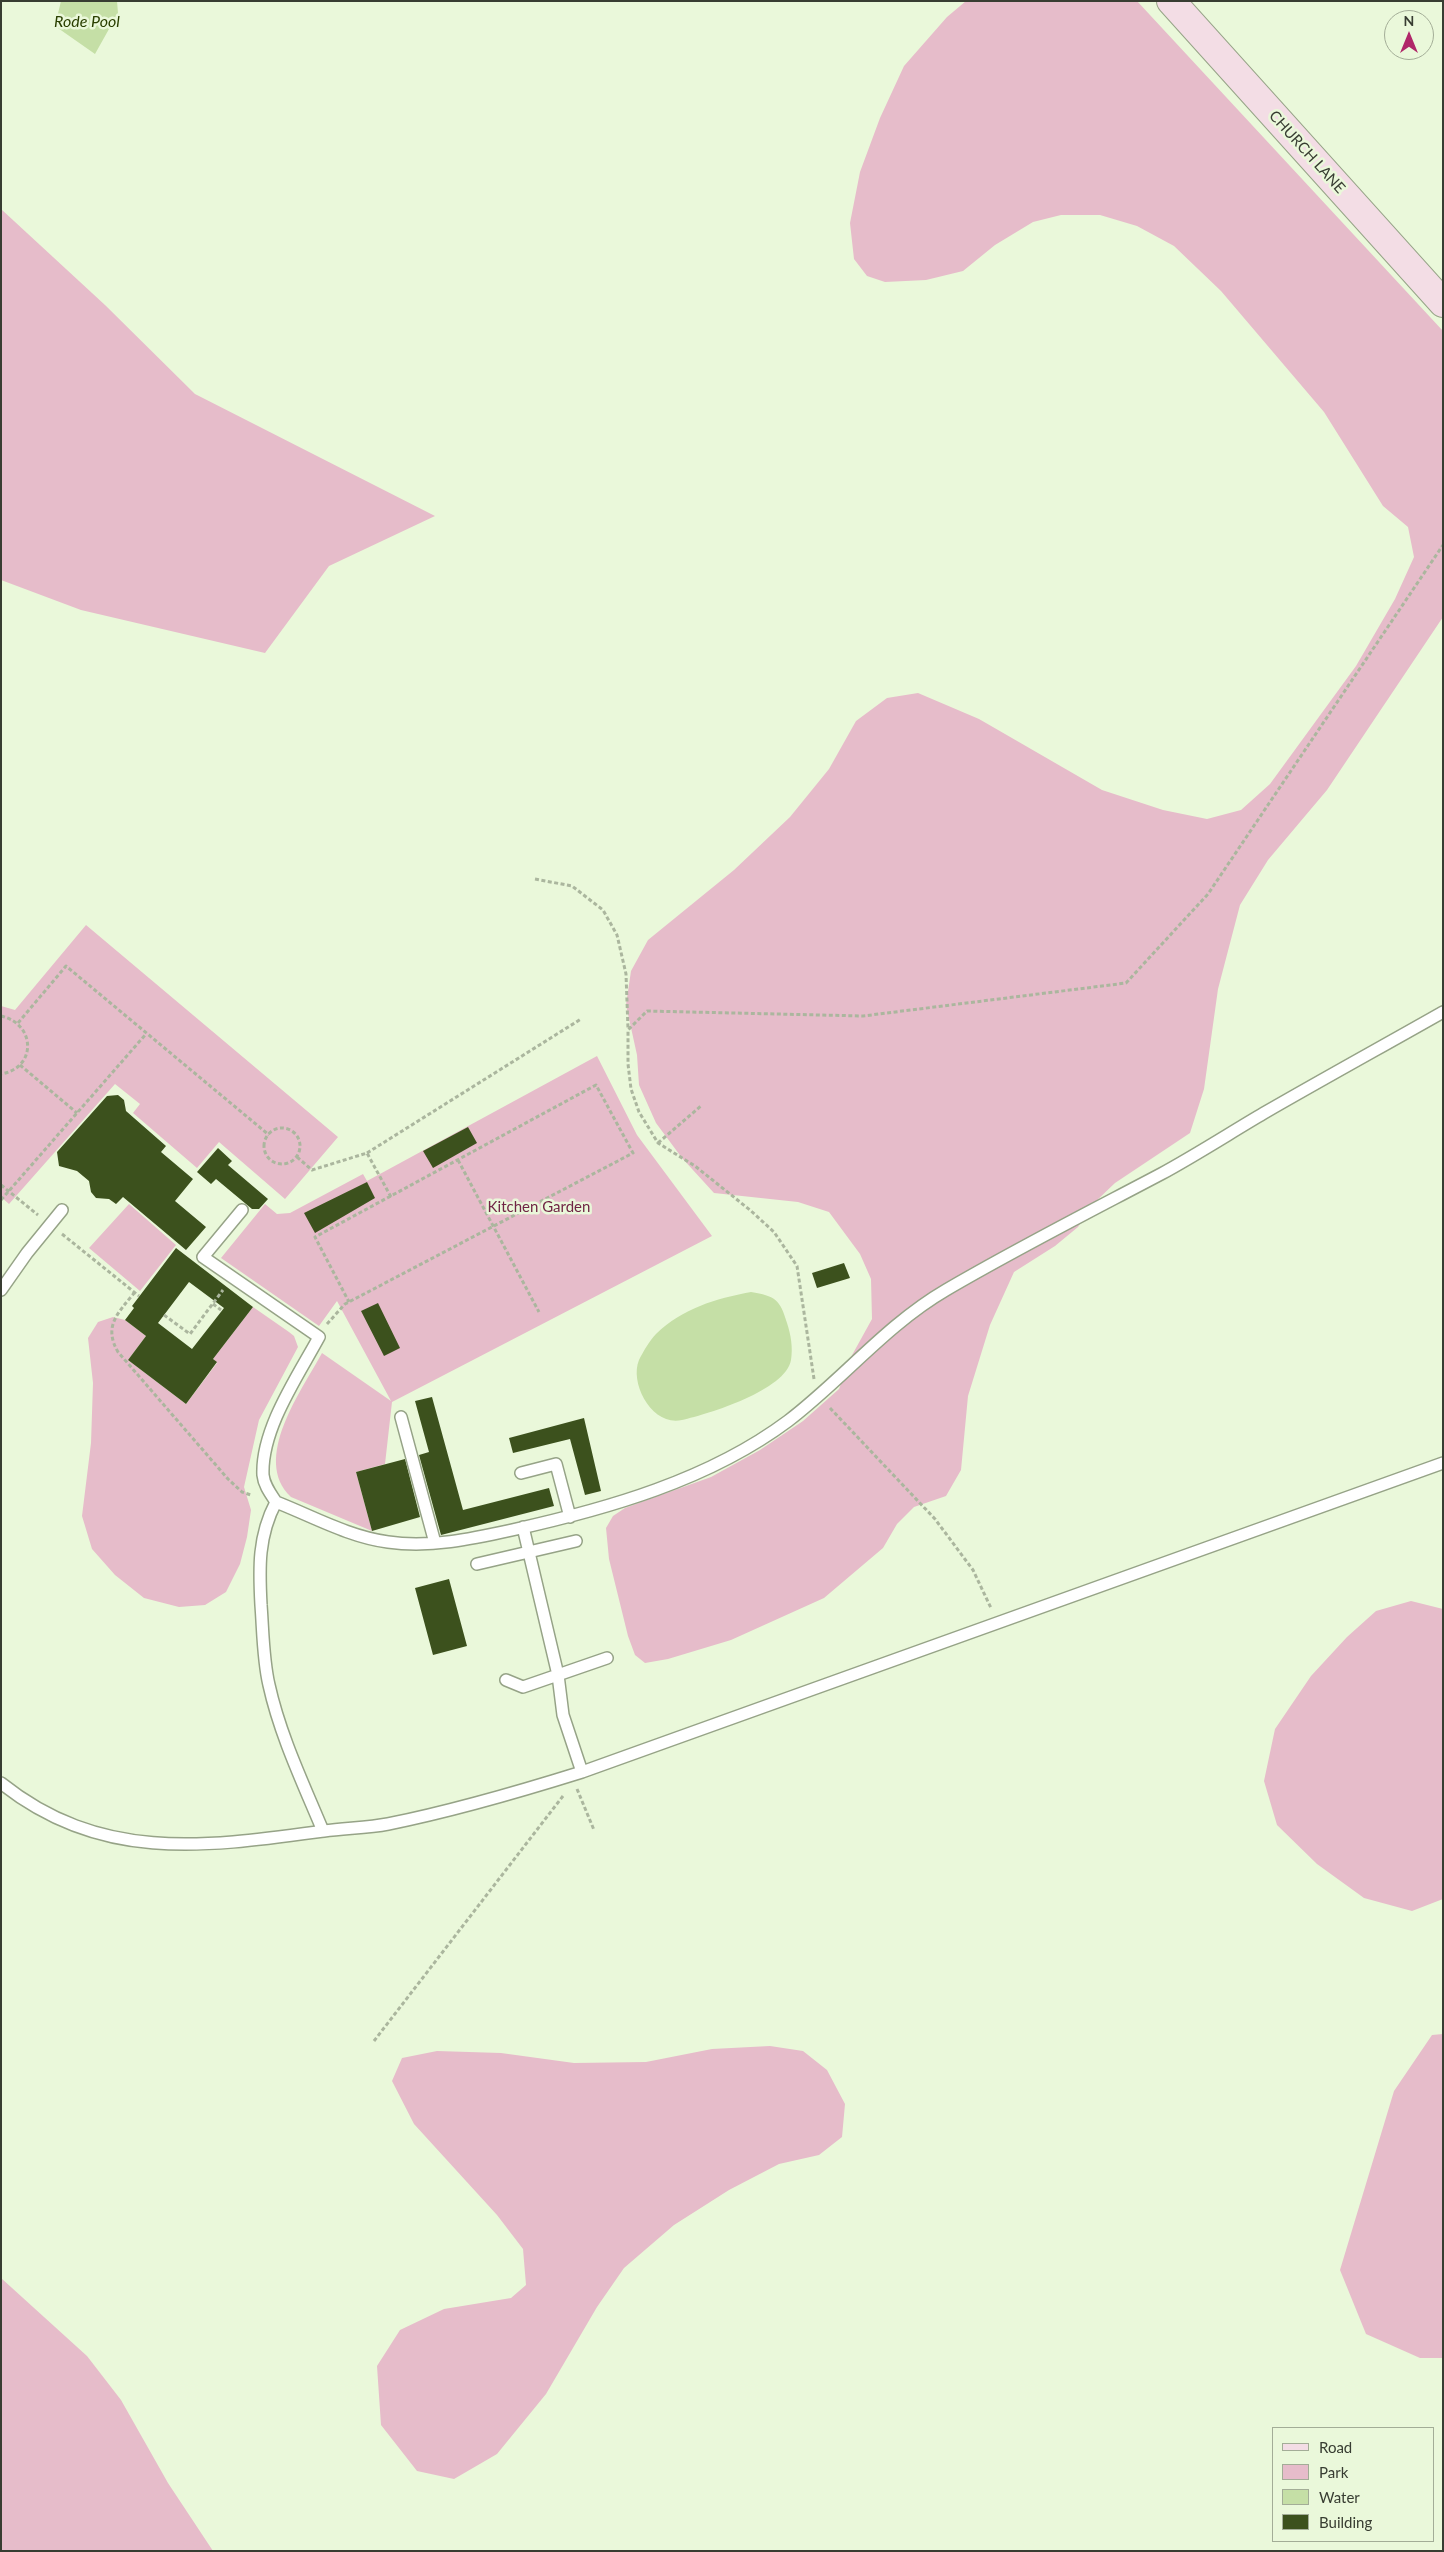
<!DOCTYPE html>
<style>
body{margin:0}
#map{position:relative;width:1444px;height:2552px;overflow:hidden;background:#eaf8da;font-family:Lato,sans-serif}
canvas{display:block}
.frame{position:absolute;inset:0;border:2px solid #383d32;pointer-events:none}
.legend{position:absolute;left:1272px;top:2427px;width:162px;height:115px;box-sizing:border-box;background:#eaf8da;border:1px solid #a3ad97;margin:0;padding:6px 9px;list-style:none;font-size:15px;color:#383d32}
.legend li{display:flex;align-items:center;gap:10px;height:25px}
.legend b{width:25px;border:1px solid #a3ad97}
.north{position:absolute;left:1384px;top:10px;width:50px;height:50px;box-sizing:border-box;background:#eaf8da;border:1px solid #a3ad97;border-radius:50%;rotate:0deg;font-size:14px;font-weight:700;line-height:20px;text-align:center;color:#383d32}
.north::after{content:'';display:block;margin:auto;width:18px;height:22px;background:#b02769;clip-path:polygon(50% 0,100% 100%,50% 72%,0 100%)}
</style>
<div id="map">
<canvas width="1444" height="2552"></canvas>
<div class="frame"></div>
<ul class="legend">
<li><b style="height:6px;background:#f3dde5"></b>Road</li>
<li><b style="height:14px;background:#e6bcca"></b>Park</li>
<li><b style="height:14px;background:#c5dfa6"></b>Water</li>
<li><b style="height:14px;background:#3c511d"></b>Building</li>
</ul>
<div class="north">N</div>
</div>
<script>
const c = document.querySelector('canvas').getContext('2d');
c.lineJoin = 'round';
function paint(path, color) {
  c.fillStyle = color;
  c.fill(path, 'evenodd');
}
function trace(path, color, width, dash) {
  c.strokeStyle = color;
  c.lineWidth = width;
  c.lineCap = dash ? 'butt' : 'round';
  c.setLineDash(dash || []);
  c.stroke(path);
}
function write(font, color, halo, rows, align = 'center') {
  c.font = font + ' Lato,sans-serif';
  c.lineWidth = 5;
  c.setLineDash([]);
  c.textBaseline = 'middle';
  c.strokeStyle = halo;
  c.fillStyle = color;
  for (const [text, x, y, turn = 0] of rows) {
    c.save();
    c.translate(x, y);
    c.rotate((+turn || 0) * Math.PI / 180);
    c.textAlign = isNaN(turn) ? turn : align;
    if (halo) c.strokeText(text, 0, 0);
    c.fillText(text, 0, 0);
    c.restore();
  }
}
const green = new Path2D(`
 M966,1H1137L1443,331V617L1327,790L1268,860L1240,905L1218,989L1204,1089L1190,1133L1115,1183L1093,1204L1078,1227L1055,1246L1014,1272L990,1325L968,1396L961,1470L946,1496L914,1507L897,1524L883,1548L824,1598L731,1640L668,1659L645,1663L635,1655L628,1636L609,1559L606,1528L613,1516L625,1508L711,1477L760,1450L803,1421L839,1389L851,1357L872,1319L871,1279L860,1254L829,1212L798,1202L714,1193L682,1158L656,1123L639,1085L637,1055L626,1005L631,971L648,940L734,870L790,817L829,769L856,721L887,698L918,693L979,719L1102,790L1163,810L1207,819L1241,810L1270,784L1356,666L1395,599L1414,557L1408,527L1383,506L1324,412L1221,291L1174,246L1137,226L1100,215H1061L1033,222L995,245L963,271L926,280L885,282L867,276L854,259L850,223L860,172L880,118L904,66L947,17Z
 M1,209L105,305L195,394L435,516L329,566L265,653L81,610L1,580Z
 M86,925L338,1137L285,1199L219,1142L197,1168L133,1113L140,1104L115,1084L9,1204L1,1197V1006L15,1010Z
 M597,1056L637,1135L712,1236L392,1402L385,1464L356,1472L372,1531L291,1497C251,1459 302,1390 322,1353L391,1401L337,1301L319,1326L221,1258L265,1204L277,1214L290,1213L363,1174L367,1181Z
 M129,1204L176,1245L140,1291L89,1248Z
 M253,1307L289,1332L294,1336L298,1347L259,1420L244,1487L251,1510L247,1537L240,1564L226,1592L205,1605L179,1607L144,1598L115,1575L92,1549L82,1516L91,1443L93,1383L88,1338L98,1322L113,1317L125,1320L146,1336L128,1360L186,1404L217,1363L213,1359Z
 M1411,1601L1443,1609V1899L1412,1911L1364,1898L1317,1864L1277,1825L1264,1781L1275,1729L1311,1676L1347,1637L1376,1611Z
 M1443,2034V2358H1420L1366,2334L1340,2270L1394,2091L1432,2035Z
 M770,2046L803,2051L827,2070L845,2104L842,2137L819,2155L779,2164L729,2190L674,2225L624,2268L597,2307L546,2394L497,2454L454,2479L417,2471L381,2425L377,2366L400,2330L444,2309L511,2298L526,2285L523,2249L497,2215L414,2124L392,2081L402,2058L437,2051L501,2053L574,2063L646,2062L712,2049Z
 M1,2278L87,2356L121,2400L168,2483L213,2551H1Z`);
const water = new Path2D(`
 M61,1H117L118,13L95,54L55,26Z
 M751,1292C775,1296 780,1299 787,1323C791,1335 793,1348 791,1360C786,1390 709,1414 682,1420C653,1427 629,1384 639,1360C643,1352 650,1340 656,1334C683,1308 715,1299 751,1292Z`);
const building = new Path2D(`
 M118,1095L124,1100L126,1111L166,1146L161,1152L193,1179L175,1201L206,1227L186,1250L123,1197L116,1204L109,1199L96,1198L91,1192L89,1181L77,1171L59,1166L57,1152L107,1096Z
 M468,1127L477,1143L433,1168L423,1151Z
 M218,1148L232,1161L228,1165L268,1199L259,1209H252L216,1179L211,1184L197,1172Z
 M367,1182L375,1198L315,1233L304,1213Z
 M176,1248L253,1307L213,1359L217,1362L186,1404L128,1360L146,1336L125,1320L134,1308L132,1306ZM189,1282L224,1308L192,1349L158,1323Z
 M844,1263L850,1278L817,1288L812,1273Z
 M378,1303L400,1348L384,1356L361,1311Z
 M432,1397L463,1510L549,1488L554,1506L441,1535L419,1455L429,1452L415,1401Z
 M584,1418L601,1491L585,1495L570,1439L513,1453L509,1438Z
 M405,1459L420,1517L372,1531L356,1472Z
 M449,1579L467,1646L433,1655L415,1588Z`);
const path = new Path2D(`
 M535,879L572,886L603,910L617,935L626,974L628,1029
 M1,1016C36,1024 37,1068 1,1074
 M18,1023L66,966L269,1135
 M20,1065L77,1113
 M264 1146a18 18 0 1 1 36 0a18 18 0 1 1-36 0Z
 M658,1143L702,1105
 M367,1153L581,1019
 M297,1157L312,1170L367,1153L391,1197
 M458,1160L539,1312
 M1,1185L38,1215
 M1,1200L146,1034
 M62,1234L139,1296
 M135,1292C118,1313 103,1326 118,1352L228,1479L242,1492L251,1495
 M213,1304L221,1310
 M164,1315L190,1334L223,1290
 M327,1324L345,1304L633,1153L596,1085L315,1237L349,1302
 M814,1379L797,1266L774,1232L750,1210L695,1166L658,1143L639,1112L631,1089L628,1064V1030L647,1011L863,1016L1126,983L1208,894L1443,545
 M830,1408L935,1519L973,1570L991,1608
 M577,1789L594,1830
 M374,2041L563,1796`);
const lane = new Path2D(`
 M242,1210L203,1257L319,1337C298,1376 261,1429 263,1475C264,1485 270,1493 276,1502C312,1516 349,1537 388,1542C430,1548 471,1539 512,1530C607,1509 709,1480 788,1421C842,1380 886,1325 946,1290C1016,1249 1089,1212 1161,1174C1196,1155 1230,1133 1264,1113C1323,1079 1383,1046 1443,1012
 M1,1290L27,1253L62,1210
 M401,1417L435,1543
 M521,1473L556,1464L570,1517
 M276,1502C258,1536 259,1568 261,1605C263,1631 263,1660 269,1685C280,1735 303,1783 323,1831
 M523,1527L558,1675L563,1715L582,1772
 M477,1564L576,1541
 M506,1680L523,1687L607,1658
 M1,1783C101,1863 206,1847 324,1831C345,1828 367,1828 388,1824C453,1811 518,1792 582,1772L1443,1463`);
const secondary = new Path2D(`
 M1171,1L1443,303`);
const streetNames = [
 ["CHURCH LANE",1307,152,48]
];
const parkNames = [
 ["Kitchen Garden",539,1207]
];
const waterNames = [
 ["Rode Pool",87,22]
];
paint(green, '#e6bcca');
paint(water, '#c5dfa6');
paint(building, '#3c511d');
trace(lane, '#96a387', 14);
trace(secondary, '#96a387', 30);
trace(path, '#abb69e', 3, [4, 2.5]);
trace(lane, '#fff', 11);
trace(secondary, '#f3dde5', 28);
write('15px', '#383d32', '#eaf8da', streetNames);
write('15px', '#702545', '#eaf8da', parkNames);
write('italic 16px', '#2a3f00', '#eaf8da', waterNames);
</script>
